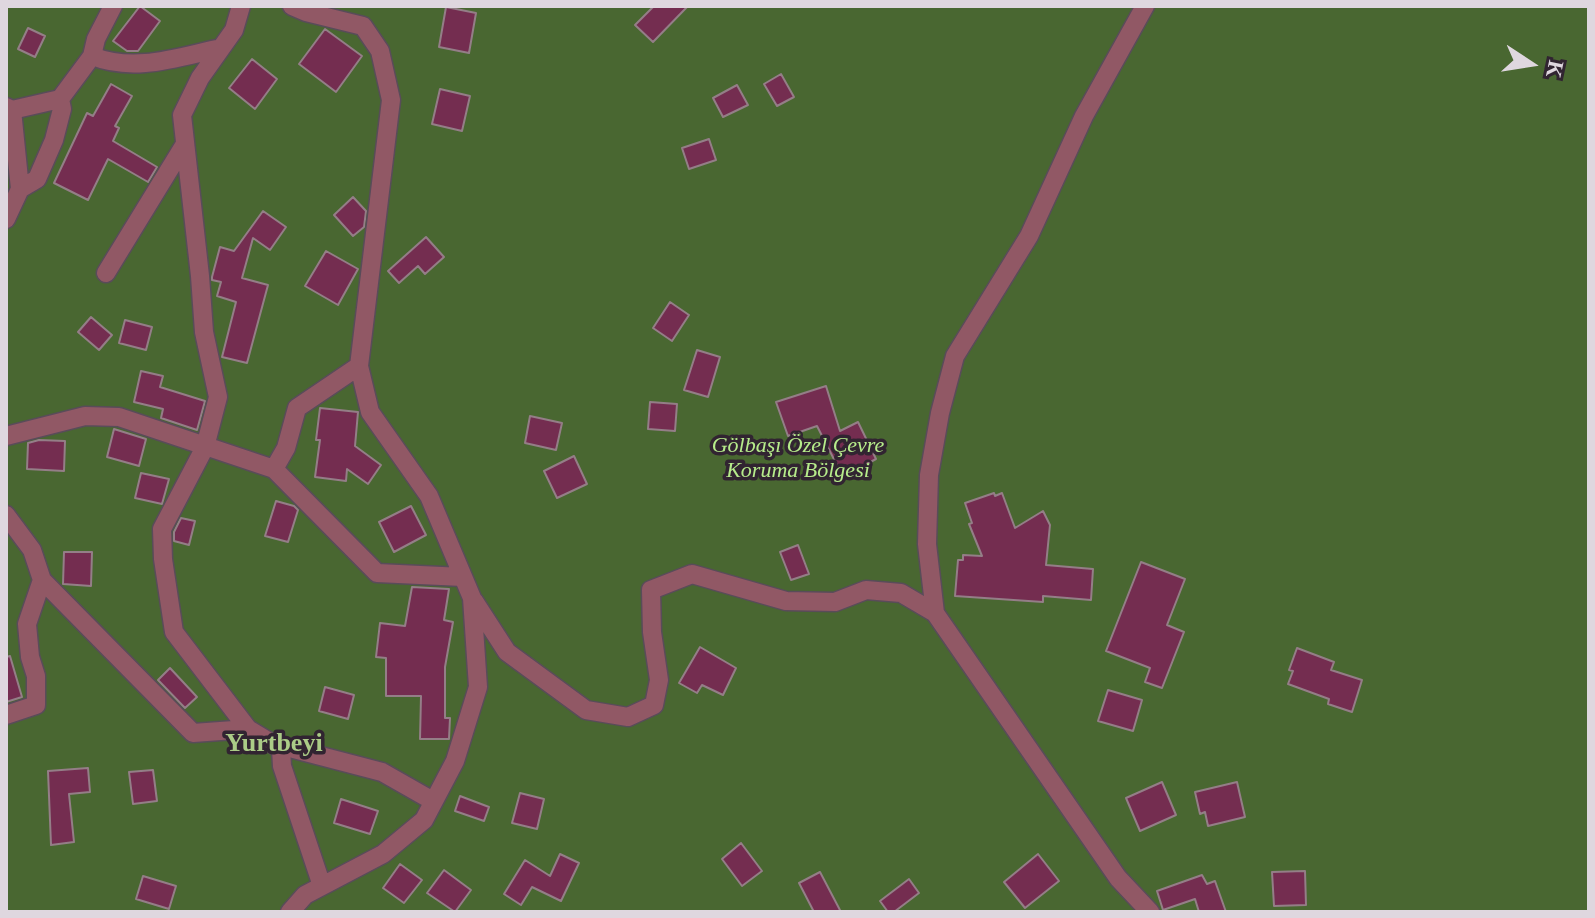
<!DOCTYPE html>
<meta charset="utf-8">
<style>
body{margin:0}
#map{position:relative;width:1595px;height:918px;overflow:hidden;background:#3b2e3b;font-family:"Times New Roman",serif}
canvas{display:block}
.frame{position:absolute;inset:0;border:8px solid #dfd7df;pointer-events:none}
.north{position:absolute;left:1491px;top:24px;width:80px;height:80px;-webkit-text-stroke:6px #312431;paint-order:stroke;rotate:102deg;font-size:22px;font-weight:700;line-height:32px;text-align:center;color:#dfd7df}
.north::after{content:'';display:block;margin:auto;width:28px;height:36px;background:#dfd7df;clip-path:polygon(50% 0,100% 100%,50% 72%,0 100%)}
</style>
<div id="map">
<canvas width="1595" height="918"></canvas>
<div class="frame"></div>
<div class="north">K</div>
</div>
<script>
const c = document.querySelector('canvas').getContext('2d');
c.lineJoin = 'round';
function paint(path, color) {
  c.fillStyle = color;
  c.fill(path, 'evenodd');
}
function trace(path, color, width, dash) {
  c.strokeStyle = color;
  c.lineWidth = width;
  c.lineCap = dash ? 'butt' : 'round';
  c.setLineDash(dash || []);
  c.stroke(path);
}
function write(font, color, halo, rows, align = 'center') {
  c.font = font + ' "Times New Roman",serif';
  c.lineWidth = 7;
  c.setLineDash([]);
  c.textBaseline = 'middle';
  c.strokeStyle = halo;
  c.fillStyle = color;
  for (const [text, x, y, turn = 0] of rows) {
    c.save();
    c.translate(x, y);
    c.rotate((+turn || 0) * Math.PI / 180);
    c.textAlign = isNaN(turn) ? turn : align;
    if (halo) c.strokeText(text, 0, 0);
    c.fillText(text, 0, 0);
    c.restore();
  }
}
const green = new Path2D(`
 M6,6H1589V912H6Z`);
const building = new Path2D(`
 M140,6L160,21L138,51H127L113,41Z
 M654,6H688L653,42L635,25Z
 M446,7L476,13L469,53L439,47Z
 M28,28L45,36L35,57L18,49Z
 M325,29L362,56L336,92L299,64Z
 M252,59L277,79L255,109L229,88Z
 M781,74L794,97L777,106L764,84Z
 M111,84L132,96L115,126L119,128L113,141L157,167L148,182L108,159L88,200L54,183L87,113L93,116Z
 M737,85L748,105L723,117L713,98Z
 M440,89L470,96L462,131L432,124Z
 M709,139L716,160L689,169L682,148Z
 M353,197L366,211L364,227L353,236L334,215Z
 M263,211L286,227L270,250L253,238L242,278L268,285L247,363L222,357L236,302L217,296L221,282L212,280V277L220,247L234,251Z
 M426,237L444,257L425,274L418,266L399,283L388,271Z
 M326,251L358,269L338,305L305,286Z
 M670,302L689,315L672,341L653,328Z
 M91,317L112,335L99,350L78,332Z
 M125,320L152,327L146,350L119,343Z
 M697,350L720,357L708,397L684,390Z
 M141,371L163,376L160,387L205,401L197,430L161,418L163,409L134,402Z
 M826,386L840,431L858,422L876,459L843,477L817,426L788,436L776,402Z
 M650,402L677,404L675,431L648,429Z
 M320,408L358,412L355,446L381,465L368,484L347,469L346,481L315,477L320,440H316Z
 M530,416L562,423L556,450L525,443Z
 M114,429L146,439L139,466L107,457Z
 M39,440L65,441L64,471L27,469L28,443Z
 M574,456L587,484L557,498L544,471Z
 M141,473L169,479L162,504L135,498Z
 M994,493L995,496L1002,493L1015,528L1043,511L1050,525L1046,565L1093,569L1091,600L1043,596V602L955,596L958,560H963V555L982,556L969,524L972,523L965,503Z
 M276,501L294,506L298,510L288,542L265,536Z
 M411,506L426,535L394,552L379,522Z
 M181,518L195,521L189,545L174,541V532Z
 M798,545L809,574L791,580L780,552Z
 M64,552H92L91,586L63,584Z
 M1141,562L1185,579L1167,625L1184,632L1162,688L1145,682L1150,668L1106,651Z
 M412,587L449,589L444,620L453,622L445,667V718H450L449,739H420L421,696H386V658L376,657L380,623L405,626Z
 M700,647L736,668L723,695L702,685L697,693L679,683Z
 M1297,648L1334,662L1331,670L1362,680L1352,712L1328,704L1329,699L1288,684L1293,671L1289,670Z
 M10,656L22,697L6,702V657Z
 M170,668L197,697L185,708L158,680Z
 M325,687L354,695L348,719L319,711Z
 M1108,690L1142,700L1133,731L1098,721Z
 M88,768L90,792L69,794L74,842L51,845L48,771Z
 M153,770L157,801L133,804L129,772Z
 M1162,782L1176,815L1140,831L1126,798Z
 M1237,782L1245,817L1208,826L1205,812L1200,814L1195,792Z
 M520,793L544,799L537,829L512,823Z
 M460,796L489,807L484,821L455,811Z
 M341,799L378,811L370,834L334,823Z
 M741,843L762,871L742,886L722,859Z
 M560,854L579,863L561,901L532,887L521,905L504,894L525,860L550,876Z
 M1038,854L1059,881L1025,908L1004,882Z
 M400,864L422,880L404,903L383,888Z
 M444,870L471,890L455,912L427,893Z
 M1305,871L1306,905L1274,906L1272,872Z
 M820,872L841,912H814L799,883Z
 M1202,875L1207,884L1215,881L1226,912H1199L1195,899L1163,910L1157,891Z
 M143,876L176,886L169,909L136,899Z
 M909,879L919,893L894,912H888L880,901Z`);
const minor = new Path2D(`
 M241,6L234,30L200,78L182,115L200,276L204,332L218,397L205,447L162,529L163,559L174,632L248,729L281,749L290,748L382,772L433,801
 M92,56C135,73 178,57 221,48
 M6,107L12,110L60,99L92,56L96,39L113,6
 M12,110L20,189
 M6,219L20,189L37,179L54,140L62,109L60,99
 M106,273L185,144
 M6,436L85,416L119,417L274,469L377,573L463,577
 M274,469L286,448L297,408L359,366
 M6,515L32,550L42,580L193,733L248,729
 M474,601L507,652L586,710L628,717L654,705L659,680L652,632L651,590L692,574L786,601L835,602L866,590L901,593L935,613L1118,878L1150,912
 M935,613L927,544L929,475L940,413L955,356L1029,236L1084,116L1145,6
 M6,715L36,705V676L30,657L27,624L42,580
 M281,749L282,766L322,886
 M290,912L305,895L383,854L424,820L455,761L478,687L472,598L429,496L370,412L359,366L391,100L380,51L363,26L306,12L292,6`);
const parkNames = [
 ["Gölbaşı Özel Çevre",798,446],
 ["Koruma Bölgesi",798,471]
];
const quarterNames = [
 ["Yurtbeyi",274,744]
];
paint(green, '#496731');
paint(building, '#742d50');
trace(building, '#947e87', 2);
trace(minor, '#594c59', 21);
trace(minor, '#915865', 18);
write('italic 22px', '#b6ec8b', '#312431', parkNames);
write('bold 26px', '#abcc87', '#312431', quarterNames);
</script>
